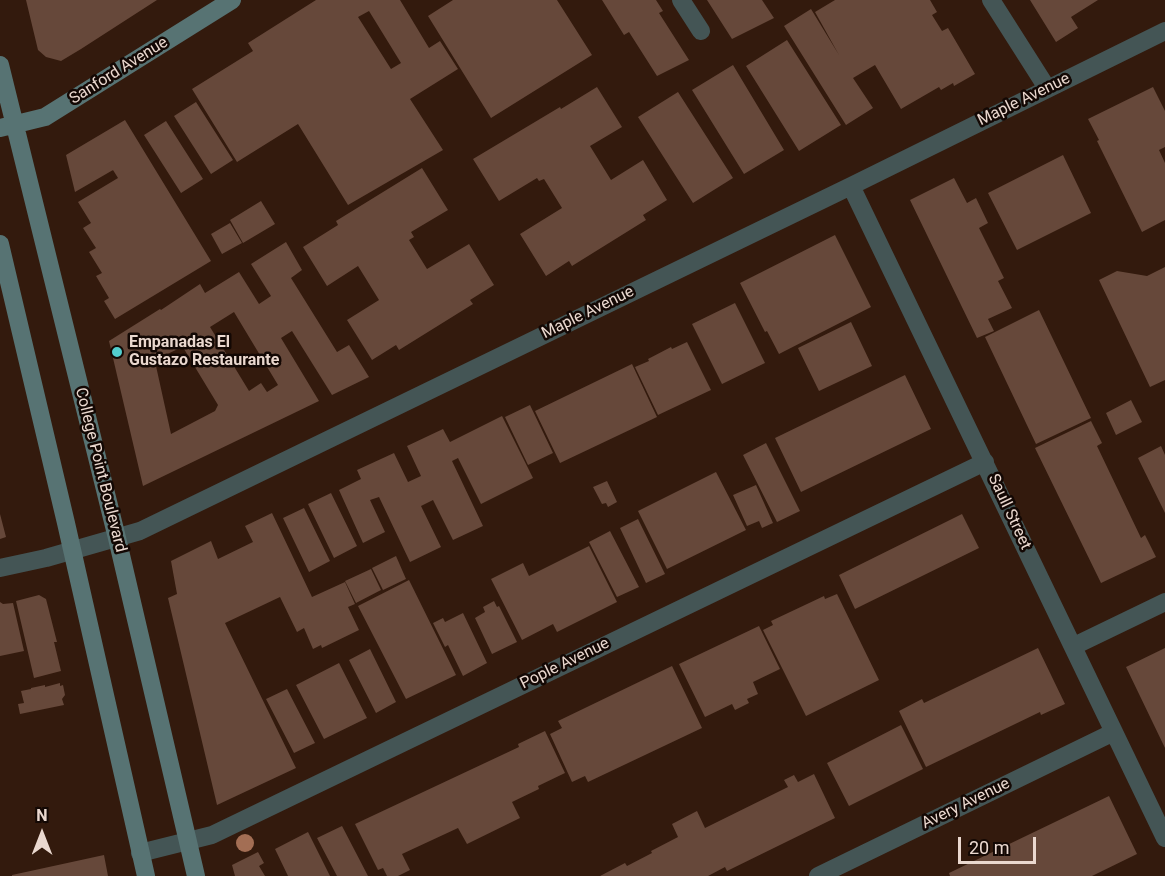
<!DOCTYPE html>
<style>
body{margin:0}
#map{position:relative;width:1165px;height:876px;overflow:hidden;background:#331a0d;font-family:Roboto,sans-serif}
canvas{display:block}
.north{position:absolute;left:12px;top:804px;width:60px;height:60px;-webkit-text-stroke:4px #130804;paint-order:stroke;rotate:0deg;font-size:16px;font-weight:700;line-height:24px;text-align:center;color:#ead8cf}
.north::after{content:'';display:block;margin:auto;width:21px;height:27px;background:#ead8cf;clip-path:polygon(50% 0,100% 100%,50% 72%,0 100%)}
.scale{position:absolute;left:958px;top:837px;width:78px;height:27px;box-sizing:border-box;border:3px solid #ead8cf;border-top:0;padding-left:8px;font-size:18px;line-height:21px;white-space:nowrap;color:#ead8cf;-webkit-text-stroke:4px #130804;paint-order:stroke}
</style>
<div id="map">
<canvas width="1165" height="876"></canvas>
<div class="north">N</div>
<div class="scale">20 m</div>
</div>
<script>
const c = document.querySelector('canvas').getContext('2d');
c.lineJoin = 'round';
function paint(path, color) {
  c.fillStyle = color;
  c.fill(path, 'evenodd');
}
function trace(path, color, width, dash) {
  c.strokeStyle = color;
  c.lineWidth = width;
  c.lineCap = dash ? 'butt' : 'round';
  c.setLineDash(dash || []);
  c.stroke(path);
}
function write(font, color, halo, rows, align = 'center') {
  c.font = font + ' Roboto,sans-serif';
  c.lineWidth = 5;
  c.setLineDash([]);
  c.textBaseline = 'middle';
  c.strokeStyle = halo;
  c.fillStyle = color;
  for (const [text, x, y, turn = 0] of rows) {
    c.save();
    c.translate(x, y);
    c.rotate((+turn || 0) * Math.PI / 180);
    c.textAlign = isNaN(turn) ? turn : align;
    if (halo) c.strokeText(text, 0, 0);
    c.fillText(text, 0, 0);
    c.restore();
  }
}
const building = new Path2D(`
 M26,0H157L81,49L61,61L46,57L38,50Z
 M316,0H400L429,48L440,41L458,69L410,99L443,150L348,205L298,124L237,162L192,89L253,51L248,43ZM369,11L401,63L391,69L358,17Z
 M453,0H557L592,55L491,118L428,16Z
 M602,0H656L663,11L659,13L689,60L657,76L629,32L624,35Z
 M707,0H762L774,18L732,39Z
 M835,0H930L937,12L932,15L942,31L948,28L975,74L954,86L953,83L941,90L939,87L901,109L875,65L853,78L873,108L846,125L784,26L811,9L839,55L815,12Z
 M1030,0H1098L1071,17L1078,28L1056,42Z
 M787,40L841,125L799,151L746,66Z
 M733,65L784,150L744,174L692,90Z
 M597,87L622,127L590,146L611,180L643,160L667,200L643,215L646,220L572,266L569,261L546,276L520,234L562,208L544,179L539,181L537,178L499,201L473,159L560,107L561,109Z
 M1153,87L1165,111V147L1159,150L1165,163V220L1142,232L1097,141L1099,140L1088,119Z
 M678,92L733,178L693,203L638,117Z
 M196,102L233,160L211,174L174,116Z
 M125,120L211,261L115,319L104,301L109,298L96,276L102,273L89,252L96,248L83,228L91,223L78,202L118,178L113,170L132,159L75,192L66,155Z
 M166,121L203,179L181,193L144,135Z
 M1063,155L1091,213L1017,250L988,193Z
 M422,168L448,210L411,232L414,237L409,240L427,269L469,244L494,285L470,300L473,304L399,350L396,345L372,360L347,320L379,300L358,266L327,286L303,247L338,225L336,221Z
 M954,178L967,203L976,198L988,223L979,228L1004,278L998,281L1012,308L988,319L994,331L977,338L910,200Z
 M261,201L275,224L243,243L230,220Z
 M230,223L242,243L222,254L211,234Z
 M835,235L871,307L779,354L767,331L765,332L740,283Z
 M286,242L302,270L291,278L337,352L349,345L369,377L332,395L292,331L281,338L319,401L143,486L109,341L160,309L161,310L200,284L205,293L239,272L259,304L271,296L251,264ZM234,312L278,385L267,392L261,383L249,391L210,327ZM180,348L184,349L218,405L215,411L171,434L156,366L159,358Z
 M1165,267V380L1150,387L1099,280L1117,271L1147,276Z
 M735,303L765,363L722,384L692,324Z
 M1039,310L1091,418L1036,444L985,337Z
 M851,322L872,366L819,391L798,348Z
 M687,342L711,390L658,415L635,367L649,361L648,359L671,347L672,349Z
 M632,364L657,417L560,463L535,411Z
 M905,375L931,429L801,492L775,438Z
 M1131,400L1142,422L1116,435L1106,413Z
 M530,405L553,453L528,465L505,417Z
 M502,416L533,478L481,504L458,458L452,461L483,526L453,540L433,500L421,506L441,547L410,562L379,497L370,500L385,532L363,543L339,490L361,479L357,470L394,453L408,482L421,476L407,446L443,429L450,442Z
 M1091,421L1102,443L1097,446L1141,538L1145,535L1156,557L1101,583L1035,448Z
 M766,443L800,511L777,522L743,455Z
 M1161,446L1165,455V513L1138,458Z
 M716,472L746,530L667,569L638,511Z
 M607,481L617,502L608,507L606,503L602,504L593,487Z
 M756,485L773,523L762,528L759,521L747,526L733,495Z
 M331,493L357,546L334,558L308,504Z
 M304,508L330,561L309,572L283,518Z
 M272,513L312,597L345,582L355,604L348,607L359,630L322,648L321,645L313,649L304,628L297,632L280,597L225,623L296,768L217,805L168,598L177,594L171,561L211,541L218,559L253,542L245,526Z
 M0,514L6,537L0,539Z
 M962,514L979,548L855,609L839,575Z
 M638,519L665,574L646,583L620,528Z
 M610,531L639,587L617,597L589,542Z
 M589,546L617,602L557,632L553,624L522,640L491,579L523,563L529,576Z
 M396,556L406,579L383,590L372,568Z
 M371,569L381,590L356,603L345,581Z
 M409,580L456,675L406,699L358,606Z
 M837,594L879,680L806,716L763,630L773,625L771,621L824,596L825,599Z
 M39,595L46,599L57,642H54L61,671L34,678L16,601Z
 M494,601L497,607L499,606L517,642L492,654L475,618L485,612L483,607Z
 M0,602L3,604L13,603L24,651L0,656Z
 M463,613L487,663L463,676L448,645L445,647L433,623L443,618L445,622Z
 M759,626L780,669L753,682L758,694L747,699L749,703L735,710L732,704L705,717L679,664Z
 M1038,648L1065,704L1041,715L1040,712L926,767L899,711L922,699L924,703Z
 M1165,648V748L1126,667Z
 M370,649L396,702L376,713L349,660Z
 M339,663L367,718L324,739L296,685Z
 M672,666L702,728L588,782L585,776L572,782L550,734L562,728L558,721Z
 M60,683V686L63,685L65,695L62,699L64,705L20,714L18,704L24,703L21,691L31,689V688L45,685V687Z
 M287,689L315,743L294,753L266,699Z
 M901,725L923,769L849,806L827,763Z
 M545,731L565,773L538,786L539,789L512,802L520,818L467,844L458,828L402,854L410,870L398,876H387L383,868L378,870L355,824L519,747L518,744Z
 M814,774L835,818L727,871L725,867L708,876H600L625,863L627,866L652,853L651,851L678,837L672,824L697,811L705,828L788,787L784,780L794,775L798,782Z
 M1109,796L1137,854L1092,876H950L949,873Z
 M342,826L368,876H337L317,838Z
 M308,832L330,876H288L275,849Z
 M258,852L264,863L259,866L265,876H235L232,865Z
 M104,855L108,876H12V875Z`);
const street = new Path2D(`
 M681,0L701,31
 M991,0L1047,88
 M851,186L1165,838
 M0,568L46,558L140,531L851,186L1165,31
 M1074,646L1165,602
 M140,853L212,835L985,462
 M818,876L1114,732`);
const secondary = new Path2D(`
 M0,65L117,538L196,876
 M0,128L45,117L232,0
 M0,244L66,523L146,876`);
const trees = [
 [245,843]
];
const markers = [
 [117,352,6,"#52cdce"]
];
const streetNames = [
 ["Sanford Avenue",119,71,-32],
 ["Maple Avenue",1024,100,-26],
 ["Maple Avenue",588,313,-26],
 ["College Point Boulevard",100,470,76],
 ["Saull Street",1009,512,65],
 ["Pople Avenue",565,664,-26],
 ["Avery Avenue",966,804,-26]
];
const poiNames = [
 ["Empanadas El",129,343],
 ["Gustazo Restaurante",129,361]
];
paint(building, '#66483a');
trace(street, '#455', 18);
trace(secondary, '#577373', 18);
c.fillStyle = '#a36e54';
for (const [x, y] of trees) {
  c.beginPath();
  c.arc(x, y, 9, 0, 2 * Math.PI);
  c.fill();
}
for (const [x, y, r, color] of markers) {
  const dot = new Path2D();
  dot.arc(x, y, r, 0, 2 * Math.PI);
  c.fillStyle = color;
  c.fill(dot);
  trace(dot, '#130804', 2);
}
write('16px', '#ead8cf', '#130804', streetNames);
write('bold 16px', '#ead8cf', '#130804', poiNames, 'left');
</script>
